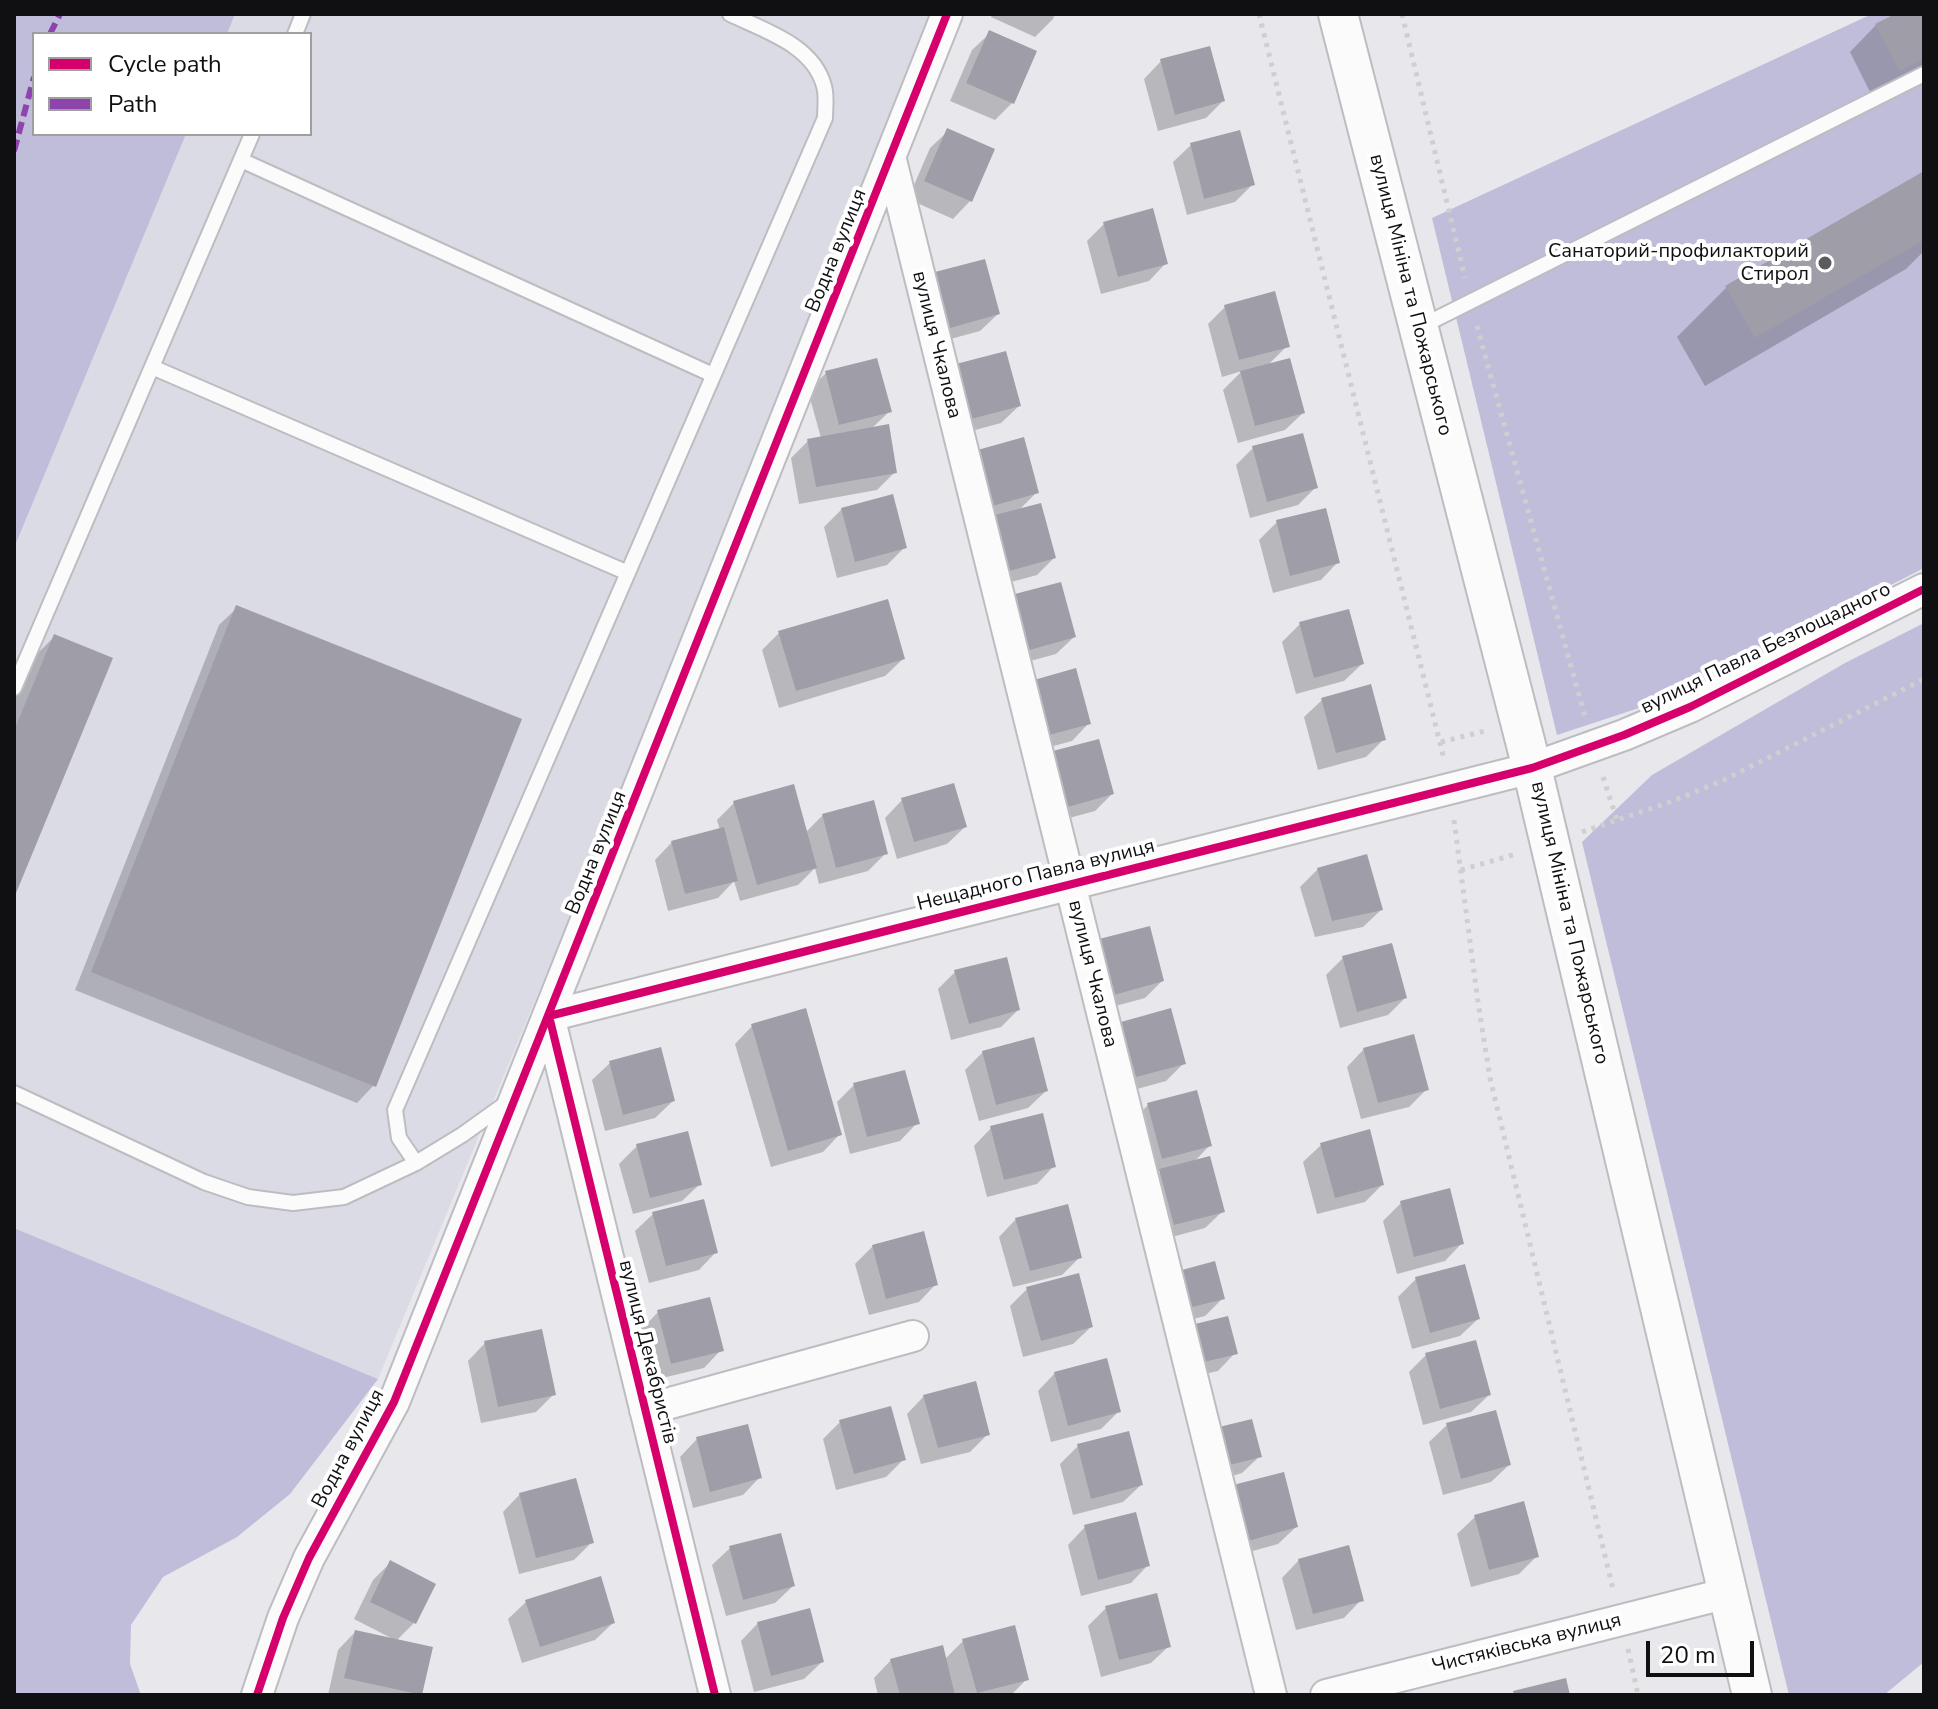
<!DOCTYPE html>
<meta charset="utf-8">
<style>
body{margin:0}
#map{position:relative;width:1938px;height:1709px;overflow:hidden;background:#e7e7ec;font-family:"Nunito Sans",sans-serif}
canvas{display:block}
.frame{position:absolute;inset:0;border:16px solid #101013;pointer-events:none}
.legend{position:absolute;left:32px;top:32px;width:280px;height:104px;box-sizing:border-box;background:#fff;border:2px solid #9f9fa1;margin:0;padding:10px 14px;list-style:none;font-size:24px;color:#101013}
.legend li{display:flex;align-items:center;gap:16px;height:40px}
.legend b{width:40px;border:2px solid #9f9fa1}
.scale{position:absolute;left:1646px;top:1641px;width:108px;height:36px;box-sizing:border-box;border:4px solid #101013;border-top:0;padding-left:10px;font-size:24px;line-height:28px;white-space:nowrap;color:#101013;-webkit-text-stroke:6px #fff;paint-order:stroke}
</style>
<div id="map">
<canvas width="1938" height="1709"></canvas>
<div class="frame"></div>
<ul class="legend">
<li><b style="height:10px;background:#d6006c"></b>Cycle path</li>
<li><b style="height:10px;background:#8e44ad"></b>Path</li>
</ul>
<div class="scale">20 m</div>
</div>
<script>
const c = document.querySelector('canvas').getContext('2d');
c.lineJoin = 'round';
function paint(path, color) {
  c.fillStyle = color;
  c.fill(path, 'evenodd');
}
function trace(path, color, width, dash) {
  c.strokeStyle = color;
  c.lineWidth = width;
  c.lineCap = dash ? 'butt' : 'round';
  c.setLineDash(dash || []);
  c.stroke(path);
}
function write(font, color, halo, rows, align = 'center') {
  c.font = font + ' "Nunito Sans",sans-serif';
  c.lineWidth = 8;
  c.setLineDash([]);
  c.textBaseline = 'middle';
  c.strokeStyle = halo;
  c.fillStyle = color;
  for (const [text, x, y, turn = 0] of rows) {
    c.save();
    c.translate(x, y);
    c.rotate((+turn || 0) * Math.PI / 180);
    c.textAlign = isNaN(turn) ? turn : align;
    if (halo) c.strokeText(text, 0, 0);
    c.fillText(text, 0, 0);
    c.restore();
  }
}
const built = new Path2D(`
 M235,14H944L378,1379L14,1228V548L186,134H310V34H227Z`);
const forest = new Path2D(`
 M14,14H235L227,34H34V134H186L14,548Z
 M1872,14H1924V568L1703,681L1636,709L1557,735L1432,218Z
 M1924,623V1662L1884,1695H1789L1582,842L1652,775L1845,663Z
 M14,1228L378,1379L290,1494L237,1537L163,1577L131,1625L130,1664L141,1695H14Z`);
const shadow = new Path2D(`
 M992,14H1055L1053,19L1035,37L991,17Z
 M1900,14H1924V71L1872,96L1850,52L1876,25Z
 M990,33L1012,103L995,120L950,101L972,50Z
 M1161,61L1223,101L1206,118L1158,131L1144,79Z
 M948,131L970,201L953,219L908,199L930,148Z
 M1191,145L1252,185L1235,202L1187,215L1173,162Z
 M1924,173V251L1906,269L1705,386L1677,337L1727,287Z
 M1104,224L1166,263L1149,281L1101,294L1087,241Z
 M983,261L998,314L980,331L932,344L918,292L936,274Z
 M1225,307L1287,346L1268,365L1303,413L1285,430L1238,443L1223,390L1242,371L1222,377L1208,324Z
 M826,373L890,411L871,429L895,472L877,490L799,504L791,458L808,441L821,438L808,391Z
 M939,383L1019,406L1001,423L953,436Z
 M1253,448L1315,488L1298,505L1250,518L1236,465Z
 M958,470L1037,492L1018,511L1054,558L1037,575L989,588Z
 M842,509L905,547L887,565L837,578L824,527Z
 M1277,522L1338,562L1321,580L1273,593L1259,540Z
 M237,608L374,1085L357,1103L75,990L219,625Z
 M995,614L1074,637L1056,654L1008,667Z
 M1300,624L1362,664L1344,681L1296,694L1282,642Z
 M779,633L903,659L885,676L779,708L762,650Z
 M55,636L14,893V685L20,671Z
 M1028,683L1089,723L1072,741L1024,754Z
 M1322,700L1384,739L1366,757L1318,770L1304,717Z
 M1032,771L1112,794L1095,811L1047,824Z
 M902,800L965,827L947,844L897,859L885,818Z
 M735,802L805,833L823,815L886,853L868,871L819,884L815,868L798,885L740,901L734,881L718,898L668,911L655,860L672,842L720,830L717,820Z
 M1318,869L1381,910L1363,927L1315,937L1300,887Z
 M1148,929L1162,981L1145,998L1097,1011L1083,959Z
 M1343,958L1405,998L1388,1015L1340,1028L1326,975Z
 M955,972L1018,1010L1001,1027L951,1040L938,989Z
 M1122,1024L1184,1063L1166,1081L1119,1094L1104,1041Z
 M752,1026L840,1134L823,1152L771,1167L735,1044Z
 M1364,1049L1427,1089L1409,1107L1361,1119L1347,1067Z
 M983,1052L1046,1091L1028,1108L979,1121L965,1070Z
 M610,1063L673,1101L655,1118L605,1131L592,1080Z
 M854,1085L917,1123L900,1141L850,1154L837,1102Z
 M1148,1105L1210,1145L1193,1163L1223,1211L1205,1228L1157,1241L1143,1189L1161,1171L1145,1175L1130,1123Z
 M991,1128L1054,1166L1037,1184L987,1197L974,1146Z
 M1321,1145L1382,1185L1365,1202L1317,1214L1303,1162Z
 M637,1146L700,1184L682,1201L633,1214L619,1164Z
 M1401,1203L1462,1243L1445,1261L1397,1274L1383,1221Z
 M653,1214L716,1252L699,1270L649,1283L635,1231Z
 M1016,1219L1080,1257L1062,1275L1013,1287L999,1237Z
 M873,1246L936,1284L919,1302L869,1315L855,1264Z
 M1183,1272L1222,1299L1205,1316L1174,1324L1165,1289Z
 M1416,1279L1478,1319L1460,1336L1412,1349L1398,1297Z
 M1027,1289L1091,1327L1073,1344L1023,1357L1010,1306Z
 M658,1312L721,1350L704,1368L654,1380L641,1330Z
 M1196,1326L1235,1353L1218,1371L1187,1378L1178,1344Z
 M485,1343L554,1394L536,1412L481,1423L468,1361Z
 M1426,1355L1489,1395L1471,1412L1423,1425L1409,1372Z
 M1055,1373L1118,1412L1101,1429L1051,1442L1038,1391Z
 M924,1396L988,1434L970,1452L921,1464L907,1414Z
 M840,1422L904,1459L886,1477L836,1490L823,1439Z
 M1447,1425L1509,1465L1491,1482L1443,1495L1429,1442Z
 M1127,1433L1141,1485L1123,1502L1073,1515L1060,1464L1078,1446Z
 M697,1439L760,1477L743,1495L693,1508L680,1457Z
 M1203,1447L1260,1456L1242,1473L1212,1482Z
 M1282,1474L1296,1527L1278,1544L1231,1557Z
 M520,1494L591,1543L574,1560L519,1574L503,1512Z
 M1475,1517L1537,1556L1519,1574L1471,1587L1457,1534Z
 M1085,1527L1148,1565L1131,1583L1081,1596L1068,1545Z
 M730,1548L793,1586L775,1603L726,1616L712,1565Z
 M1299,1560L1361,1600L1344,1618L1296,1630L1282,1578Z
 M390,1563L414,1623L396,1641L421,1694L328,1695L338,1650L355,1632L393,1639L354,1619L373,1580Z
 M526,1602L613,1623L595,1640L522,1663L508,1619Z
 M1106,1608L1169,1646L1151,1663L1101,1677L1088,1626Z
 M758,1623L822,1662L804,1679L754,1692L741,1641Z
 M963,1641L1027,1679L1011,1695H878L874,1678L891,1660H944Z`);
const building = new Path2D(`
 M1895,14H1924V59L1899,71L1875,24Z
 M989,30L1037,51L1014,104L966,83Z
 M1210,46L1225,101L1175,115L1160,59Z
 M947,128L995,149L972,202L924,181Z
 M1240,130L1255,185L1204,199L1190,143Z
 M1924,171V240L1755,338L1725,286Z
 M1153,208L1168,264L1118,277L1103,222Z
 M985,259L1000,314L950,328L935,272Z
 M1275,291L1290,347L1239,360L1224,305Z
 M1006,351L1021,406L971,419L956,364Z
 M877,358L892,412L839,425L825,371Z
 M1290,358L1305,413L1255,426L1240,371Z
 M889,424L897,473L816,487L807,439Z
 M1303,433L1318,488L1267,502L1252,446Z
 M1024,437L1039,493L989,507L974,451Z
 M893,494L907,548L855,562L841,508Z
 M1041,503L1056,558L1006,572L991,516Z
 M1326,508L1340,563L1290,576L1276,520Z
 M1061,582L1076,637L1026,651L1011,595Z
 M888,599L905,659L796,691L778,631Z
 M236,605L522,719L376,1087L91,972Z
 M1349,609L1364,664L1314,678L1299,622Z
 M54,634L113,658L14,898V731Z
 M1076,668L1091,724L1041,737L1027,682Z
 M1371,684L1386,740L1336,753L1321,698Z
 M1099,739L1114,794L1064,808L1049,752Z
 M954,783L967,827L914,842L901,798Z
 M794,784L817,868L757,885L733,801Z
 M874,800L888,854L836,868L822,814Z
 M724,827L738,881L685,894L671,841Z
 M1367,854L1383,910L1332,921L1317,868Z
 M1150,926L1164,981L1114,995L1099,939Z
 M1392,943L1407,998L1357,1012L1342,956Z
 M1007,957L1020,1010L969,1024L954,970Z
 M806,1008L842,1135L788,1151L751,1024Z
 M1171,1008L1186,1064L1136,1077L1121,1022Z
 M1414,1034L1429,1090L1378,1103L1363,1048Z
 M1034,1037L1048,1091L996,1105L982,1051Z
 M661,1047L675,1101L623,1115L609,1061Z
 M905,1070L920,1124L867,1137L853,1083Z
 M1197,1090L1212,1146L1162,1159L1147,1103Z
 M1043,1113L1056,1167L1004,1180L990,1126Z
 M1370,1129L1384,1185L1335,1198L1320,1143Z
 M688,1131L702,1185L650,1198L636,1144Z
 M1210,1156L1225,1212L1174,1225L1159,1169Z
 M1450,1188L1464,1244L1414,1257L1400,1201Z
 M704,1199L718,1253L666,1266L652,1212Z
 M1068,1204L1082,1258L1030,1271L1015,1218Z
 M924,1231L938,1285L886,1299L872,1245Z
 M1215,1261L1225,1299L1192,1307L1182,1270Z
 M1465,1264L1480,1319L1430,1333L1415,1277Z
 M1079,1273L1093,1327L1041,1341L1026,1287Z
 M710,1297L724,1351L671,1364L657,1310Z
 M1228,1316L1238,1354L1204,1362L1195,1324Z
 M542,1329L556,1395L498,1407L484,1341Z
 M1476,1340L1491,1395L1440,1409L1425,1353Z
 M1107,1358L1121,1412L1068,1426L1054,1372Z
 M976,1381L990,1435L938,1448L923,1395Z
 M891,1406L906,1460L854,1474L839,1420Z
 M1496,1410L1511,1465L1461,1479L1446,1423Z
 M1252,1419L1262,1457L1229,1465L1219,1427Z
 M748,1424L762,1478L710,1492L696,1437Z
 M1129,1431L1143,1485L1091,1499L1077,1444Z
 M1284,1472L1298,1527L1248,1541L1233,1485Z
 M576,1478L594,1543L536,1558L519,1493Z
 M1524,1501L1539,1557L1489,1570L1474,1515Z
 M1136,1512L1150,1566L1098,1580L1084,1525Z
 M781,1533L795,1586L743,1600L729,1546Z
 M1349,1545L1364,1601L1313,1614L1298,1559Z
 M390,1560L436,1584L416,1624L370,1602Z
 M601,1576L615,1623L540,1647L525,1600Z
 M1157,1593L1171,1647L1119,1660L1105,1606Z
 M810,1608L824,1662L771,1676L757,1622Z
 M1015,1625L1029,1680L977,1693L962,1639Z
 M355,1630L433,1647L422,1695L344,1678Z
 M943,1645L955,1695H900L890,1659Z
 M1566,1678L1570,1695H1514L1513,1691Z`);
const path = new Path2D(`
 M1259,14L1444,759
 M1402,14L1465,278
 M1477,326L1585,717
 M1441,742L1485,731
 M1603,777L1617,820
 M1454,820L1478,1002L1490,1078L1613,1589
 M1582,832L1673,801L1724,780L1924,679
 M1461,870L1516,854
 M1628,1649L1638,1695`);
const service = new Path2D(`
 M295,34L303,14
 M241,160L713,375
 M1420,327L1924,74
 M152,367L628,573
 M14,688L252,134
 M14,1093L204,1182L248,1197L293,1203L344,1197L416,1163L462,1135L508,1102
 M416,1163L399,1138L395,1110L825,118C825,108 827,96 824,86C813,45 765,31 730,14`);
const minor = new Path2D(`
 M891,160L1271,1695
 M645,1410L913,1336
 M257,1695L283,1618L309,1558L394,1402L947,14
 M715,1695L549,1016L1532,768L1624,735L1690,707L1924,589
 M1326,1695L1728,1593`);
const tertiary = new Path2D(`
 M1338,14L1532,768L1752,1695`);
const quiet = new Path2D(`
 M50,34L60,14
 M14,151L34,77`);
const cycleway = new Path2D(`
 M257,1695L283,1618L309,1558L394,1402L947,14
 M715,1695L549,1016L1532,768L1624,735L1690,707L1924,589`);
const markers = [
 [1825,263,8,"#5b5b5f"]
];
const streetNames = [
 ["Водна вулиця",837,251,-68],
 ["вулиця Мініна та Пожарського",1410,295,76],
 ["вулиця Чкалова",936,345,76],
 ["вулиця Павла Безпощадного",1766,649,-26],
 ["Водна вулиця",597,853,-68],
 ["Нещадного Павла вулиця",1036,876,-14],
 ["вулиця Мініна та Пожарського",1569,923,77],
 ["вулиця Чкалова",1092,974,76],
 ["вулиця Декабристів",647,1352,76],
 ["Водна вулиця",349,1449,-62],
 ["Чистяківська вулиця",1527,1644,-14]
];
const poiNames = [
 ["Санаторий-профилакторий",1809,252],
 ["Стирол",1809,275]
];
paint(built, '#dbdbe6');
paint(forest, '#bfbdda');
paint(shadow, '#0003');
paint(building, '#9e9da8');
trace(service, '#bdbdc1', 18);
trace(minor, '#bdbdc1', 34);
trace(tertiary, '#bdbdc1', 42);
trace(path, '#cfcfd0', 5, [4, 6]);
trace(service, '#fbfbfc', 14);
trace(minor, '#fbfbfc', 30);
trace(tertiary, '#fbfbfc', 38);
trace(quiet, '#8e44ad', 6, [12, 6]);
trace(cycleway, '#d6006c', 8);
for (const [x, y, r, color] of markers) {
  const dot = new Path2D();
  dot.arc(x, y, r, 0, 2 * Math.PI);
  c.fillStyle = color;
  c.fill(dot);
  trace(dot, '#fff', 3);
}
write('20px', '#101013', '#fff', streetNames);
write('20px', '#101013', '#fff', poiNames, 'right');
</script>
